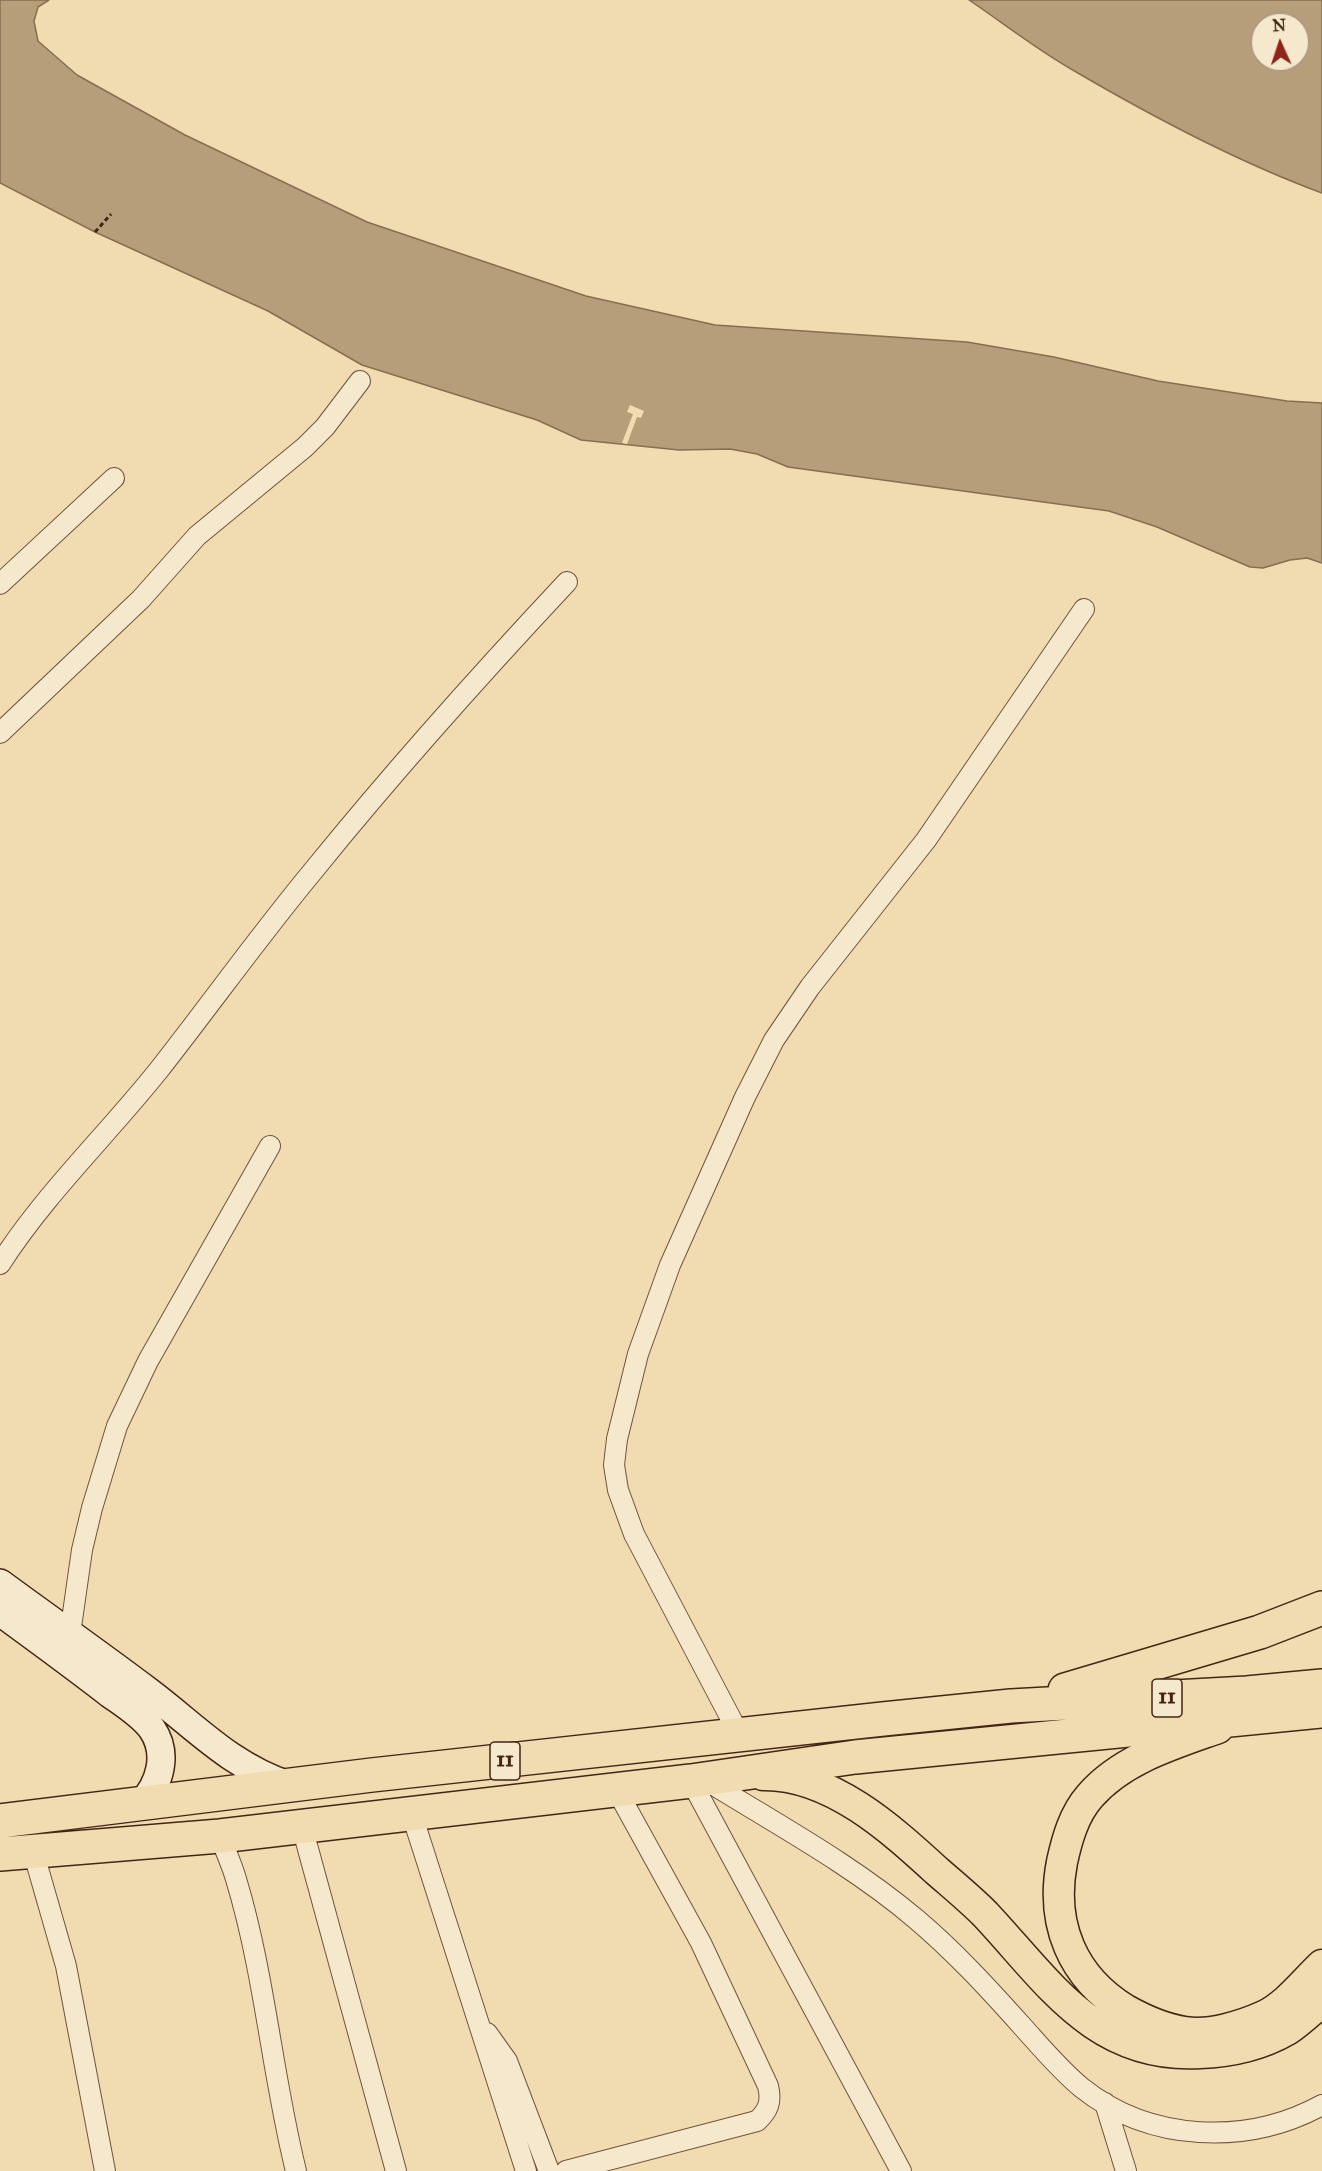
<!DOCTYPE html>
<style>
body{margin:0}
#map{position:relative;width:1322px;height:2171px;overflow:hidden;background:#f1dcb1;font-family:"IM FELL Great Primer",serif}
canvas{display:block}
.north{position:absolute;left:1250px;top:12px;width:60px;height:60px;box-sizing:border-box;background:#f6e8cc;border:2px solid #ae9a82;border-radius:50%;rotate:357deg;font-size:16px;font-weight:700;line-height:24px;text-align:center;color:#422613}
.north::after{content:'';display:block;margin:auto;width:21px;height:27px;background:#8f2418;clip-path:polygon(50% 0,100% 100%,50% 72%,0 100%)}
</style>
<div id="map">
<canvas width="1322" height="2171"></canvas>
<div class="north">N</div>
</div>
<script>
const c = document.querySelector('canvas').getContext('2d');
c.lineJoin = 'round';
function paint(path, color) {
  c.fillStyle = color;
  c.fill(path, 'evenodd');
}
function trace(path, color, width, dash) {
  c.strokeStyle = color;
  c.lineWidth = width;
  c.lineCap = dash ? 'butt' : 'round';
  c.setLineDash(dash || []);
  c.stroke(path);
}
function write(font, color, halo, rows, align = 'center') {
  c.font = font + ' "IM FELL Great Primer",serif';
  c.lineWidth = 6;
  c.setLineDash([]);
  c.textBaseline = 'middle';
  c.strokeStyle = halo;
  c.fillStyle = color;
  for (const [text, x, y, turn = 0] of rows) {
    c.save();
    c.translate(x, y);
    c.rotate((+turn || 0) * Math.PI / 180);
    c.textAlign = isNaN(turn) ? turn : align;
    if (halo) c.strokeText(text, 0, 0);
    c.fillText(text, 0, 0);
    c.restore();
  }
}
const water = new Path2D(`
 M0,0H49L38,7L34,21L38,41L77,75L185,135L367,222L586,296L715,325L967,342L1054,357L1158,381L1287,401L1322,403V563L1307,558L1290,560L1263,568L1250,567L1157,527L1109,511L788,467L757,454L730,449L679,450L581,440L537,420L362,365L268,311L95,232L0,183Z
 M969,0H1322V193C1235,161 1151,116 1071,69C1036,49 1003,23 969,0ZM1262,24H1298V60H1262Z`);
const pier = new Path2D(`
 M630,405L644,411L641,418L637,417L627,444L622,443L633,414L627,412Z`);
const path = new Path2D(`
 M95,232L111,214`);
const street = new Path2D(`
 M0,584L114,478
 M0,733L141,599L197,536L305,447L325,427L360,381
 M0,1264C45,1194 106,1136 158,1071C210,1005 259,936 313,871C394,771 479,676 567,582
 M70,1634L82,1550L92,1508L117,1426L148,1361L270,1146
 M740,1736L634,1534L618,1490L614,1465L617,1439L638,1354L670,1265L745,1097L774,1040L810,987L926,840L1084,609
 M704,1779C776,1824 851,1864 916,1919C955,1952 988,1988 1022,2026C1041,2047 1060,2070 1082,2088C1150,2142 1247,2146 1322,2105
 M691,1781L901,2171
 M412,1815L526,2171
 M302,1827L396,2171
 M220,1836C225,1850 232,1865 236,1879C265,1975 272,2075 296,2171
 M33,1851L66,1966L105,2171
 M487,2033L507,2061L549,2171
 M1105,2103L1126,2171
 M566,2171L757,2121C768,2111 772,2102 768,2086L701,1943L616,1789`);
const secondary = new Path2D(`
 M0,1583C49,1619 99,1654 148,1691C196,1727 229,1765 288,1785
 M0,1612C37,1639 74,1666 110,1694C124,1704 142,1715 152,1729C169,1754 160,1784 141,1804`);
const primary = new Path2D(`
 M1218,1728C1173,1744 1122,1759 1090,1796C1074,1814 1067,1839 1062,1862C1050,1924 1072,1977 1126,2010C1144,2020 1164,2029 1185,2032C1209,2036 1242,2026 1264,2016C1287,2005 1304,1982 1322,1965
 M763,1775C831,1774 891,1829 937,1871C953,1885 970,1899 985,1914C1048,1981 1095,2059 1200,2053C1229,2052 1261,2045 1287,2030C1299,2022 1311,2011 1322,2001`);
const highway = new Path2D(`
 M1065,1690L1260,1632L1322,1608
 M0,1821L372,1775L883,1719L1011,1706L1247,1693L1322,1686
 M0,1854L220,1836L691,1781L855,1757L1322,1711`);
const shields = [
 [1167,1698,30],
 [505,1761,30]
];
const shieldNames = [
 ["11",1167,1698],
 ["11",505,1761]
];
paint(water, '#b69e7b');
trace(water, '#886e51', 1.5);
paint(pier, '#f1dcb1');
trace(street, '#6e543a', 22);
trace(secondary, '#422613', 30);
trace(primary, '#422613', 33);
trace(highway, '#422613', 36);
trace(path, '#422613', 3, [4.5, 3]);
trace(street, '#f6e8cc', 20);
trace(secondary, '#f6e8cc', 27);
trace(primary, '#f1dcb1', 30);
trace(highway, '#f1dcb1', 33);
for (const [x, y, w] of shields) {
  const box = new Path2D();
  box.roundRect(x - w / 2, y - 19, w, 38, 4.5);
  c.fillStyle = '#f6e8cc';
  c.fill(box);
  trace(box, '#422613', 1.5);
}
write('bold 22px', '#422613', null, shieldNames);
</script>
